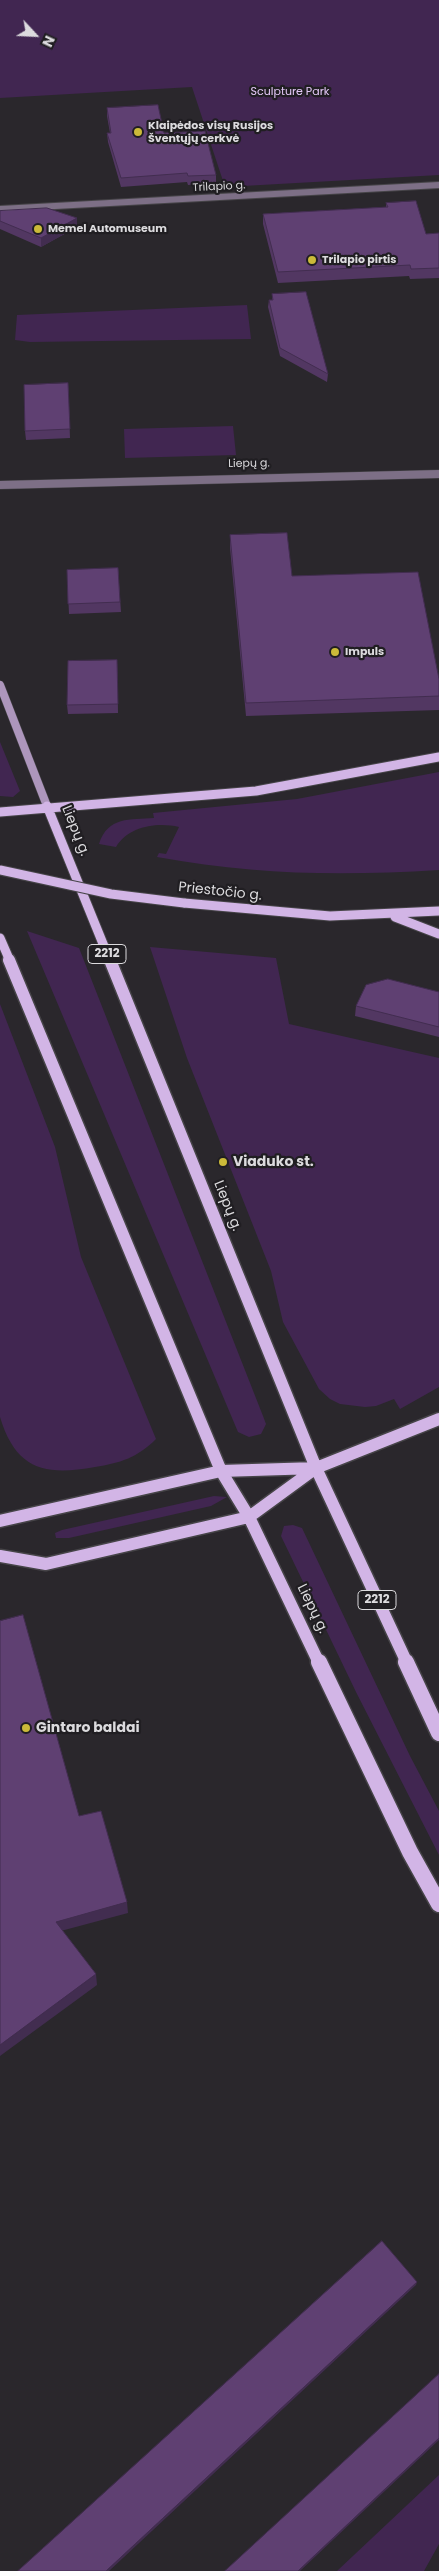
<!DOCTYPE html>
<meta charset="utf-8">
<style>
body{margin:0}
#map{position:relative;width:439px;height:2571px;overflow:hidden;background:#2a272c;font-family:Poppins,sans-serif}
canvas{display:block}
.north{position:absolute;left:10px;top:10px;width:50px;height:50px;-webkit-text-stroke:4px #201e22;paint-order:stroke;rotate:115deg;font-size:14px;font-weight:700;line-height:20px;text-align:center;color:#dcdbde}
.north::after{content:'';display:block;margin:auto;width:18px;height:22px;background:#dcdbde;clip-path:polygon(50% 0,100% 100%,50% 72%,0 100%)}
</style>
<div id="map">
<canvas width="439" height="2571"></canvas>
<div class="north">N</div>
</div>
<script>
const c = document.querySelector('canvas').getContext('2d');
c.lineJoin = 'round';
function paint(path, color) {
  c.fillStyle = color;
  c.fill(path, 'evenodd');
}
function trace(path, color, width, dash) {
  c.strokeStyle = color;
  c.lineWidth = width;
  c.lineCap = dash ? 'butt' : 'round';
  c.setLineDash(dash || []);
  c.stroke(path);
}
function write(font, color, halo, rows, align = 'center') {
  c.font = font + ' Poppins,sans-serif';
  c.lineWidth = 4.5;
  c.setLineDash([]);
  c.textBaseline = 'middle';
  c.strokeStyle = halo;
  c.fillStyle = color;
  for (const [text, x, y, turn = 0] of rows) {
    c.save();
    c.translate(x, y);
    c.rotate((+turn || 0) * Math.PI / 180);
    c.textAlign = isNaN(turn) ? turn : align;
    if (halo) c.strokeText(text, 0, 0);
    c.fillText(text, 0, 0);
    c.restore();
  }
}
const green = new Path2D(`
 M0,0H439V175L225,187L192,87L0,98Z
 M247,305L251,339L30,342L15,340L17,315Z
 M233,426L236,455L125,458L124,429Z
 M0,742L20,791L13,797L0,796Z
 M439,772V870C340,876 255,875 157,857L159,853L166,854L179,827C157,822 129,826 116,847L99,844C108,816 130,820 154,818L153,813L297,799Z
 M27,931L79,948L263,1416L266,1424L261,1434L249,1437L238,1432Z
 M150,947L276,958L289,1024L439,1058V1387L400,1409L394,1399L376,1406L365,1407L340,1404L330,1399L319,1389L283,1322L271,1271L187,1058Z
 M0,1004L55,1147L81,1257L156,1439C137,1458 120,1463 95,1467C45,1476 16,1470 0,1417Z
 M214,1496L227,1497L211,1506L69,1538H56L55,1533L62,1530Z
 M293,1525L302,1528L410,1756L439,1811V1855L356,1692L281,1536L284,1526Z
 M439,2475V2544L424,2571H337Z`);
const streetFar1 = new Path2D(`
 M0,209L439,185`);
const street = new Path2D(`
 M0,485L439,474`);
const secondary = new Path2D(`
 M0,685L47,806`);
const primaryFar2 = new Path2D(`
 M47,806L110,961
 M0,812L256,791L439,757
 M184,903L330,916L439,911
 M395,917L439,934
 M0,938L10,961`);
const primaryFar1 = new Path2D(`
 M9,960L221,1471L249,1517L319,1663
 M110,960L316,1468L407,1663
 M0,1521L221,1471L316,1468
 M0,1556L46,1564L249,1517L316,1468L439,1419`);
const primary = new Path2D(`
 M319,1662L410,1852L439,1904
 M406,1662L439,1733`);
const primaryBridge = new Path2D(`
 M0,870L111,894L184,903`);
const wall = new Path2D(`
 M107,108L164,133L216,175V183L188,185L187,182L121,187L108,142L107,133H110L107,116Z
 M386,203L426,234L439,233V278L410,279L409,276L278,283L263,224V214L386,207Z
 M0,211L77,227L41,247L0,229Z
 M272,294L328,374L327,382L280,356L268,307L269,300H272Z
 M68,383L70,438L26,440L25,431Z
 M230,535L292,576L439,679V710L246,716L230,548Z
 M118,568L121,612L69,614L67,570Z
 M117,660L118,713L68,714L67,705Z
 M439,992V1037L355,1016L356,1006Z`);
const shadedWall = new Path2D(`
 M77,218V227L41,247V238Z
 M127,1902L128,1913L57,1932L56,1922Z
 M96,1974L97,1985L0,2056V2045Z
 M417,2282L416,2285L109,2571H106Z
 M439,2438V2440L300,2571H298Z`);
const building = new Path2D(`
 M158,105L164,133L205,131L216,175L188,176L187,173L121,178L107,133H111L107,108Z
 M416,201L426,234L439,233V268L411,269L410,265L278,272L263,214L388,207L386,203Z
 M47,208L77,218L41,238L0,221V211Z
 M306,292L328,374L280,348L269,300H273L272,294Z
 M68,383L70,429L25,431L24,385Z
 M287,533L292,576L418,572L439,679V696L246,703L230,535Z
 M118,568L120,602L68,604L67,570Z
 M117,660L118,704L67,705L68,661Z
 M388,979L439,992V1027L356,1006L366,985Z
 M23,1615L79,1816L101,1811L127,1902L56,1922L96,1974L0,2045V1621Z
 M382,2241L417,2282L106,2571H18Z
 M439,2374V2438L298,2571H225Z`);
const markers = [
 [138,132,5,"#cbba39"],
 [38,229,5,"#cbba39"],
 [312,260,5,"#cbba39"],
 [335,652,5,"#cbba39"],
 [223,1162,5,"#cbba39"],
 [26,1728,5,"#cbba39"]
];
const farParknames = [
 ["Sculpture Park",290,92]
];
const farPoinames = [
 ["Klaipėdos visų Rusijos",148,126],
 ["Šventųjų cerkvė",148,139],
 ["Memel Automuseum",48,229],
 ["Trilapio pirtis",322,260],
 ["Impuls",345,652]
];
const farStreetnames = [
 ["Trilapio g.",219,187,-3],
 ["Liepų g.",249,464,-1]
];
const shields = [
 [107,954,38],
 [377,1600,38]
];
const shieldNames = [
 ["2212",107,954],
 ["2212",377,1600]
];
const streetNames = [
 ["Liepų g.",75,831,68],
 ["Priestočio g.",220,892,6],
 ["Liepų g.",227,1206,68],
 ["Liepų g.",312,1609,64]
];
const poiNames = [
 ["Viaduko st.",233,1162],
 ["Gintaro baldai",36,1728]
];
paint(green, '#412651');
trace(streetFar1, '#464448', 8);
trace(street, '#464448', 9);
trace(secondary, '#464448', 9);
trace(primaryFar2, '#464448', 11);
trace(primaryFar1, '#464448', 15);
trace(primary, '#464448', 19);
trace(streetFar1, '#7d6f86', 6);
trace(street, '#7d6f86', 8);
trace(secondary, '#ad96bc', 8);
trace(primaryFar2, '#d2b5e6', 9);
trace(primaryFar1, '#d2b5e6', 12);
trace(primary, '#d2b5e6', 16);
trace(primaryBridge, '#464448', 11, []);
trace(primaryBridge, '#d2b5e6', 9);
paint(wall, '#523762');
paint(shadedWall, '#422d50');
paint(building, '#5f4072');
trace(building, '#422d50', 1);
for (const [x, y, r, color] of markers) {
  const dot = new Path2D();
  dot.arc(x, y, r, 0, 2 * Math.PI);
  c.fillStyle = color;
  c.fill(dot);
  trace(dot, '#201e22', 2);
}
write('11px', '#e3c7f7', '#201e22', farParknames);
write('bold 11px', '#dcdbde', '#201e22', farPoinames, 'left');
write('11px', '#dcdbde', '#201e22', farStreetnames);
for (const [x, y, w] of shields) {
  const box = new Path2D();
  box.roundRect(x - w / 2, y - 9.5, w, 19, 4);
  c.fillStyle = '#201e22';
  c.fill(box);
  trace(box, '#dcdbde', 1);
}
write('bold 12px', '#dcdbde', null, shieldNames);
write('14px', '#dcdbde', '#201e22', streetNames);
write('bold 14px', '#dcdbde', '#201e22', poiNames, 'left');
</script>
